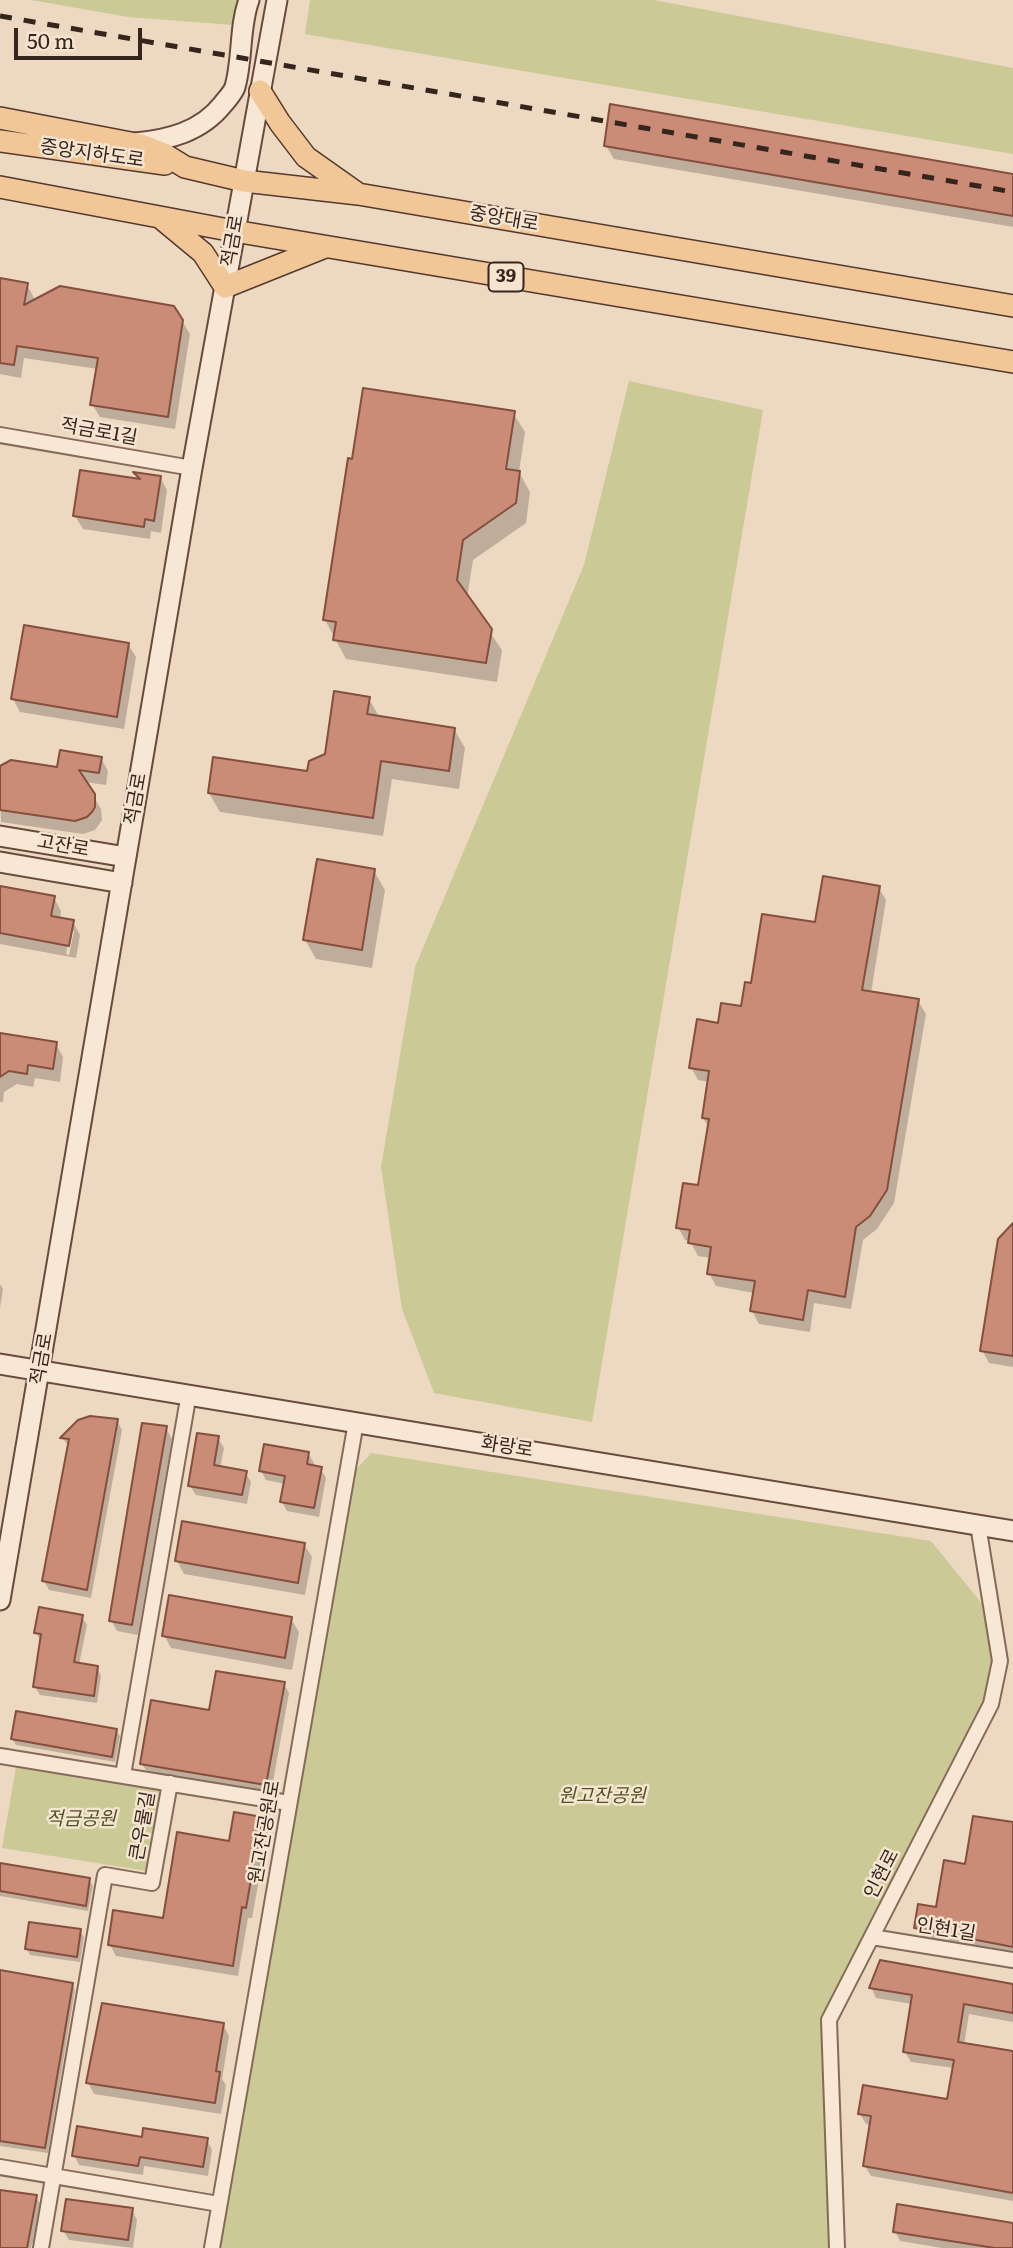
<!DOCTYPE html>
<meta charset="utf-8">
<style>
body{margin:0}
#map{position:relative;width:1013px;height:2248px;overflow:hidden;background:#edd9c1;font-family:Literata,serif}
canvas{display:block}
.scale{position:absolute;left:14px;top:28px;width:128px;height:32px;box-sizing:border-box;border:4px solid #36251d;border-top:0;padding-left:9px;font-size:21px;line-height:24px;white-space:nowrap;color:#36251d;-webkit-text-stroke:5px #f5e4d0;paint-order:stroke}
</style>
<div id="map">
<canvas width="1013" height="2248"></canvas>
<div class="scale">50 m</div>
</div>
<script>
const c = document.querySelector('canvas').getContext('2d');
c.lineJoin = 'round';
function paint(path, color) {
  c.fillStyle = color;
  c.fill(path, 'evenodd');
}
function trace(path, color, width, dash) {
  c.strokeStyle = color;
  c.lineWidth = width;
  c.lineCap = dash ? 'butt' : 'round';
  c.setLineDash(dash || []);
  c.stroke(path);
}
function write(font, color, halo, rows, align = 'center') {
  c.font = font + ' Literata,"Noto Sans KR",serif';
  c.lineWidth = 5;
  c.setLineDash([]);
  c.textBaseline = 'middle';
  c.strokeStyle = halo;
  c.fillStyle = color;
  for (const [text, x, y, turn = 0] of rows) {
    c.save();
    c.translate(x, y);
    c.rotate((+turn || 0) * Math.PI / 180);
    c.textAlign = isNaN(turn) ? turn : align;
    if (halo) c.strokeText(text, 0, 0);
    c.fillText(text, 0, 0);
    c.restore();
  }
}
const green = new Path2D(`
 M31,0H237L233,25L128,17Z
 M310,0H654L1013,68V154L305,34Z
 M629,381L763,410L592,1422L434,1393L402,1309L381,1167L415,967L584,565Z
 M371,1453L931,1541L988,1611L1003,1693L981,1729L837,2018L843,2248H217L354,1472Z
 M16,1767L160,1790L147,1871L2,1848Z`);
const shadow = new Path2D(`
 M606,146L1013,175V227L614,159Z
 M0,280L27,285L34,298V302L182,321L190,334L175,429L100,417L92,404L98,369L24,358L21,378L0,374Z
 M513,413L525,432L519,472L530,492L526,523L473,560L467,598L502,650L497,682L346,659L325,620L354,461Z
 M136,474L160,477L167,490L161,533L151,531L150,539L83,529L75,516L140,481Z
 M128,644L136,657L124,729L20,712L13,699Z
 M369,699L380,718L454,729L465,748L459,789L392,779L383,836L220,812L209,793L309,773L326,755Z
 M101,758L108,771L106,785L85,782L101,809L102,820L95,830L83,834L1,822L0,768L59,769Z
 M374,871L385,890L372,968L316,959L305,940Z
 M878,887L886,900L871,993L918,1001L926,1014L894,1203L877,1229L863,1240L851,1309L814,1303L810,1332L759,1324L752,1311L754,1293L716,1286L709,1273L711,1258L698,1256L690,1241L685,1240L678,1227L699,1187L709,1128L703,1118L709,1082L698,1080L691,1067L719,1025L743,1008L753,985L817,924Z
 M0,888L54,898L61,911L60,919L73,922L80,935L76,958L0,944ZM70,931H74L69,955L66,954Z
 M0,1035L56,1044L63,1057L60,1082L35,1078L33,1087L17,1084L4,1092L3,1102H0Z
 M1013,1225V1367L989,1363L982,1350Z
 M0,1284L3,1289L0,1308Z
 M117,1421L122,1430L91,1598L49,1590L44,1581L69,1446L62,1438Z
 M166,1428L172,1439L138,1635L117,1631L111,1620Z
 M218,1438L224,1448L220,1468L245,1472L251,1482L247,1504L196,1495L190,1486Z
 M308,1453L314,1463L313,1467L320,1468L326,1478L319,1517L287,1511L282,1502L285,1484L266,1480L261,1471Z
 M304,1544L312,1557L305,1595L184,1574L177,1561Z
 M82,1617L87,1625L79,1665L97,1667L101,1676L97,1703L40,1695L35,1687L41,1641L36,1633Z
 M291,1619L299,1632L292,1670L171,1648L164,1635Z
 M284,1684L289,1693L271,1793L148,1773L142,1764L211,1712Z
 M116,1730L120,1736L115,1762L16,1745L12,1739Z
 M261,1818L268,1830L252,1918H248L238,1976L116,1956L110,1945L165,1920L230,1843Z
 M1013,1824V1955L921,1937L916,1927L937,1909L967,1866Z
 M0,1864L89,1880L93,1886L88,1911L0,1896Z
 M80,1931L84,1937L80,1962L30,1955L27,1949Z
 M0,1972L72,1984L75,1990L48,2153L0,2146Z
 M1013,1985V2022L969,2014L964,2045L1013,2053V2201L871,2176L865,2166L871,2125L866,2124L860,2114L949,2101L954,2068L911,2062L905,2052L912,2004L876,1998L871,1987Z
 M223,2024L229,2036L222,2079L226,2085L221,2114L94,2094L88,2082Z
 M143,2139L207,2140L212,2150L208,2176L144,2166L143,2175L79,2165L74,2155Z
 M0,2191L36,2197L47,2216L43,2244L32,2243L31,2248H0Z
 M132,2210L137,2220L133,2248L69,2240L63,2230Z
 M1013,2225V2248H942L900,2241L895,2231Z`);
const building = new Path2D(`
 M610,104L1013,174V216L604,146Z
 M0,278L28,283L24,305L60,286L174,306L183,320L168,417L90,405L98,358L17,346L14,365L0,363Z
 M363,388L515,411L506,469L520,471L516,503L463,540L457,580L492,629L486,663L333,640L336,622L323,620L348,458L352,459Z
 M80,470L140,479L133,472L161,476L154,521L145,519L144,527L73,516Z
 M24,625L129,643L117,717L11,699Z
 M334,691L370,697L367,714L455,728L449,771L381,761L373,818L208,793L213,757L307,771L309,761L325,754Z
 M60,750L102,757L99,773L79,770L95,794V807L92,812L87,817L75,821L0,810V766L11,760L57,767Z
 M317,859L375,869L362,950L303,940Z
 M823,876L880,886L862,990L919,999L887,1190L870,1216L856,1227L845,1297L808,1290L803,1320L750,1311L755,1281L707,1274L711,1247L688,1243L690,1230L676,1228L683,1183L698,1185L709,1119L702,1118L709,1071L689,1068L697,1019L718,1023L721,1003L741,1006L745,982L751,983L762,914L815,922Z
 M0,886L55,896L51,916L74,920L69,946L0,933Z
 M0,1033L57,1042L53,1069L28,1065L27,1074L9,1071L0,1077Z
 M1013,1223V1356L980,1351L998,1239Z
 M90,1416L118,1419L87,1590L42,1581L69,1439L60,1438L78,1420Z
 M142,1423L167,1426L132,1625L109,1621Z
 M197,1433L219,1436L214,1465L247,1471L242,1495L188,1486Z
 M264,1444L309,1452L307,1464L322,1467L314,1508L280,1502L285,1476L259,1471Z
 M182,1521L305,1543L298,1583L175,1561Z
 M169,1595L292,1617L285,1658L162,1636Z
 M39,1607L83,1615L74,1662L98,1666L94,1696L33,1687L41,1634L34,1633Z
 M216,1671L285,1682L266,1785L140,1764L151,1700L209,1710Z
 M16,1711L117,1729L112,1757L11,1739Z
 M234,1812L262,1817L246,1908L242,1907L233,1966L108,1945L113,1910L163,1918L177,1832L229,1841Z
 M973,1816L1013,1822V1947L914,1928L918,1904L936,1907L944,1860L965,1864Z
 M0,1863L90,1878L86,1906L0,1891Z
 M29,1922L81,1929L77,1957L25,1949Z
 M880,1960L1013,1984V2013L964,2004L958,2042L1013,2051V2193L863,2166L871,2116L858,2114L863,2085L947,2099L954,2060L903,2052L912,1995L869,1988Z
 M0,1970L73,1983L45,2148L0,2141Z
 M102,2003L224,2023L216,2071L220,2072L215,2103L86,2083Z
 M77,2126L142,2137L143,2128L208,2138L203,2167L140,2157L138,2166L72,2156Z
 M0,2190L37,2195L27,2248H0Z
 M66,2199L133,2208L128,2240L61,2231Z
 M897,2204L1013,2223V2248H995L893,2232Z`);
const street = new Path2D(`
 M0,435L192,468
 M0,1756L289,1803
 M123,1775L189,1393
 M872,1937L1013,1960
 M0,2167L219,2204
 M41,2248L105,1875L152,1883L170,1783
 M212,2248L356,1422
 M837,2248L829,2020L991,1704L1000,1661L978,1525`);
const secondary = new Path2D(`
 M135,143C168,140 201,132 223,104C227,99 233,93 235,87C243,59 239,27 249,0
 M0,836L126,857
 M0,862L122,883
 M0,1364L1013,1531
 M0,1600L192,468L277,0`);
const primary = new Path2D(`
 M260,91L280,123L306,157L357,193
 M0,118L141,145L164,154L185,167L244,181L358,194L1013,306
 M0,141L165,164
 M0,187L234,231L1013,362
 M162,219L203,253L225,287L325,247`);
const rail = new Path2D(`
 M0,16L1013,192`);
const shields = [
 [506,277,35]
];
const shieldNames = [
 ["39",506,277]
];
const streetNames = [
 ["중앙지하도로",92,154,8],
 ["중앙대로",504,219,10],
 ["적금로",233,241,-80],
 ["적금로1길",99,432,10],
 ["적금로",136,799,-80],
 ["고잔로",63,846,10],
 ["적금로",42,1359,-80],
 ["화랑로",507,1447,9],
 ["큰우물길",143,1826,-80],
 ["원고잔공원로",265,1832,-80],
 ["인현로",882,1874,-63],
 ["인현1길",946,1930,9]
];
const parkNames = [
 ["원고잔공원",602,1796],
 ["적금공원",81,1819]
];
paint(green, '#cbc995');
paint(shadow, '#0003');
paint(building, '#cb8c77');
trace(building, '#854f3f', 2);
trace(street, '#866a59', 18);
trace(secondary, '#684b3c', 23);
trace(primary, '#54392d', 24);
trace(street, '#f8e7d4', 14);
trace(secondary, '#f8e7d4', 19);
trace(primary, '#f1c798', 21);
trace(rail, '#36251d', 5, [12, 12]);
for (const [x, y, w] of shields) {
  const box = new Path2D();
  box.roundRect(x - w / 2, y - 14.5, w, 29, 5);
  c.fillStyle = '#f5e4d0';
  c.fill(box);
  trace(box, '#36251d', 2);
}
write('bold 18px', '#36251d', null, shieldNames);
write('19px', '#36251d', '#f5e4d0', streetNames);
write('italic 19px', '#4e5224', '#f5e4d0', parkNames);
</script>
